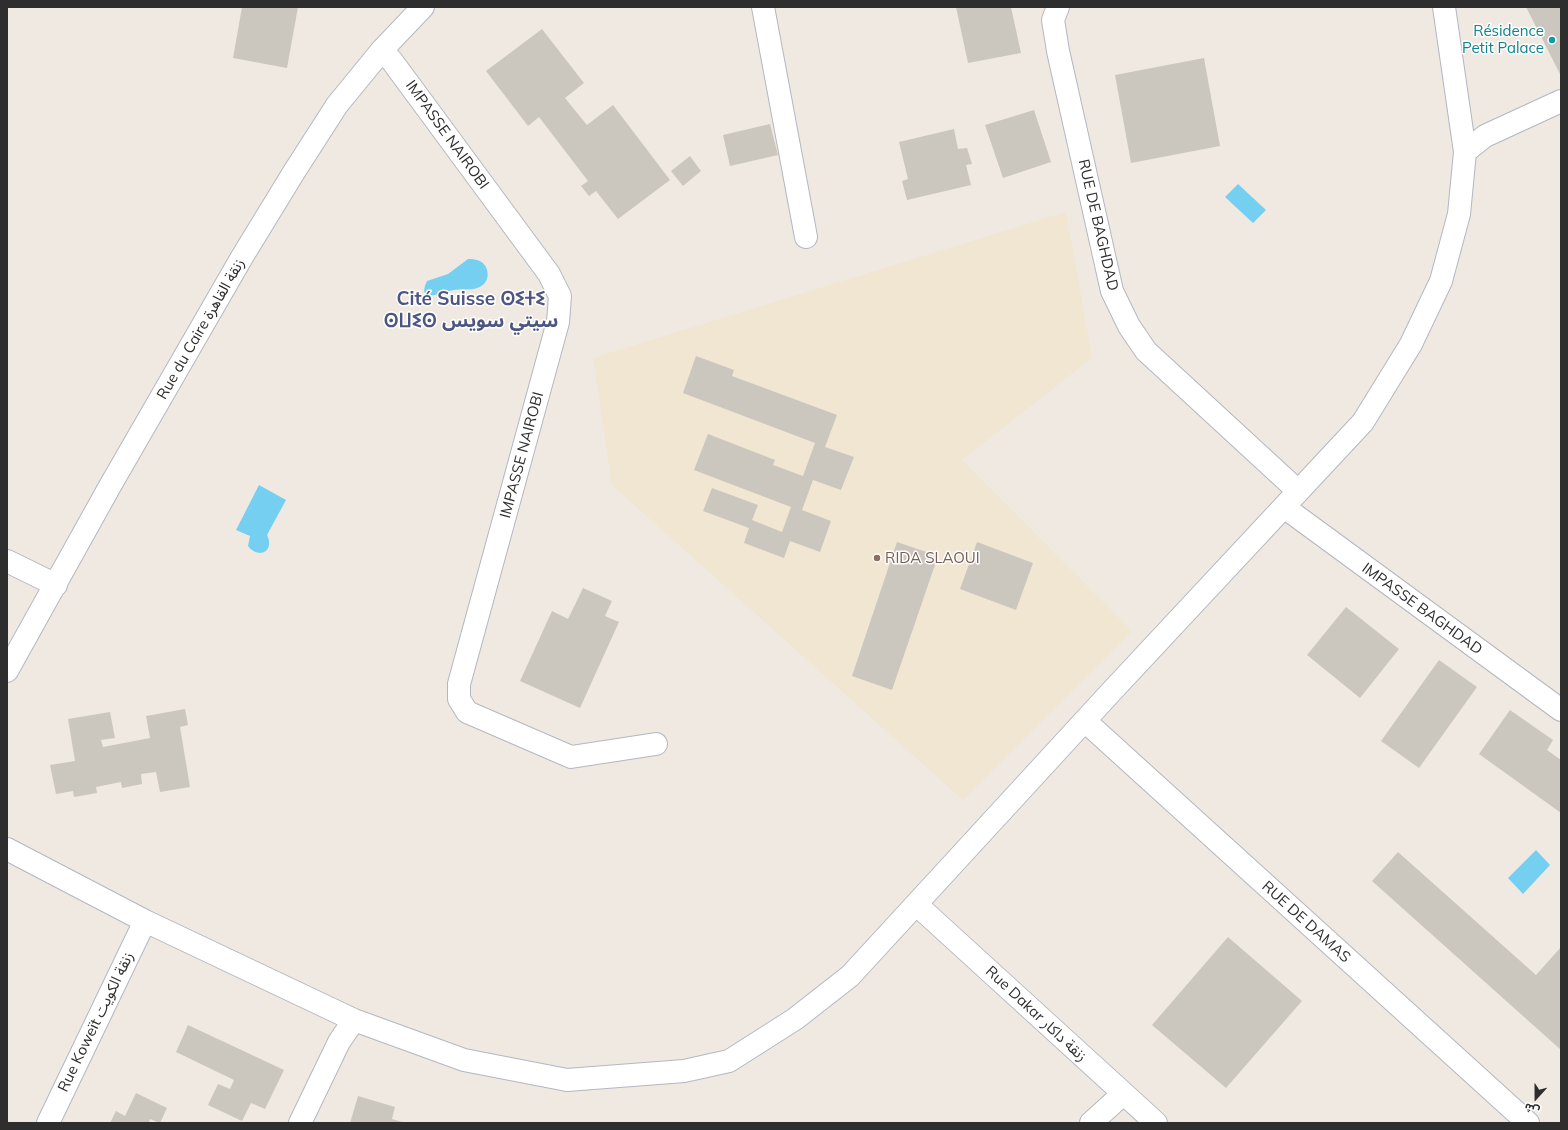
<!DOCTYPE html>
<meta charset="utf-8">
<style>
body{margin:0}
#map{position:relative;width:1568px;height:1130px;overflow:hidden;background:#efe9e1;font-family:Mulish,"Noto Sans Arabic",sans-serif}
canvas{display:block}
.frame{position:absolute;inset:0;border:8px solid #2e2e2e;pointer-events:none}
.north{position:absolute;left:1516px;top:1078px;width:40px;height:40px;-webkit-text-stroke:3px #fff;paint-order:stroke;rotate:201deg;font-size:11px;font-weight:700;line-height:16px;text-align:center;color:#2e2e2e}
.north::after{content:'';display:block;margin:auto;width:14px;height:18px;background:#2e2e2e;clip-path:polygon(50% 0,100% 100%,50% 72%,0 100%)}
</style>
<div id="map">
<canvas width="1568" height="1130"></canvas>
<div class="frame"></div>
<div class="north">ش</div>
</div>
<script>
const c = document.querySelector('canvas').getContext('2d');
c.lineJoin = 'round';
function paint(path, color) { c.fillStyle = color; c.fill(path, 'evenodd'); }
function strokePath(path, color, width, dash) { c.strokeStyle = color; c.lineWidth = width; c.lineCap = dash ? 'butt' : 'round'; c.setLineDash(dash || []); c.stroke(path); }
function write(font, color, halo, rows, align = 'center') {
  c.font = font + ' Mulish,"Noto Sans Arabic","Noto Sans Tifinagh",sans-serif'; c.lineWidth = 3; c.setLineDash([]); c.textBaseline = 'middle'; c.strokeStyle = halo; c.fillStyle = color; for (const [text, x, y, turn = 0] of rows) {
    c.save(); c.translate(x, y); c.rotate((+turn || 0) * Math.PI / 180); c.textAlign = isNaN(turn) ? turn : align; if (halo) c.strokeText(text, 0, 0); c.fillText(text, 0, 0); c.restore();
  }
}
paint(new Path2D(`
 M1066 212 1092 358 962 460 1132 631 963 800 612 485 593 358Z`), '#f0e6d1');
paint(new Path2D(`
 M1238 184 1266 210 1253 223 1225 197Z
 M468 259C476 259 482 260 486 267 488 271 488 276 487 279 481 293 466 288 454 290 445 291 415 306 427 281L448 274Z
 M259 485 286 500 267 535C275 551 259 560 248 546L250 536 236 530Z
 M1536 850 1550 865 1523 894 1508 878Z`), '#75cff0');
paint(new Path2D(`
 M242 7H298L287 68 233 58Z
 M956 7H1011L1021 53 968 63Z
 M1526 7H1561V76Z
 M542 29 584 83 565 98 587 125 613 105 670 180 618 219 596 191 589 196 581 186 588 181 539 117 528 126 486 71Z
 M1204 58 1220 146 1131 163 1115 75Z
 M1034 110 1051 162 1003 178 985 125Z
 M770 124 778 155 730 166 723 135Z
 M954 129 958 149 967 148 972 164 966 165 971 185 907 200 902 181 908 179 899 142Z
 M690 156 701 171 683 186 671 171Z
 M696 356 734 370 732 376 837 415 825 447 854 457 841 490 813 480 802 510 831 521 820 552 790 541 784 558 744 543 749 528 703 511 712 488 758 505 752 520 782 532 791 507 694 470 708 434 775 460 773 465 803 476 815 443 683 393Z
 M897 542 938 556 892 690 852 676Z
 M977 542 1033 563 1016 610 960 589Z
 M583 588 612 601 605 616 619 622 580 708 520 681 552 611 568 619Z
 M1346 607 1399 649 1360 698 1307 655Z
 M1439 660 1477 687 1419 768 1381 741Z
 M185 709 188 725 180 727 190 787 160 792 156 772 141 774 142 784 122 788 121 782 96 787 97 793 74 797 73 791 56 794 50 765 75 761 68 719 110 712 115 738 101 740 103 747 150 738 146 716Z
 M1510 710 1553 740 1547 750 1561 760V813L1479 754Z
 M1398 852 1536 975 1561 947V1050L1372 881Z
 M1228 937 1302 1001 1226 1088 1152 1025Z
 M188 1025 284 1070 265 1109 251 1103 242 1121 208 1105 218 1084 230 1089 234 1080 176 1052Z
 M136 1093 167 1108 160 1123 150 1119 149 1123H110L116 1111 125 1116Z
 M358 1096 395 1107 392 1119 406 1123H350Z`), '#cbc7bf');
const minor = new Path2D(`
 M763 7 806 237
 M1058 7 1053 20 1058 51 1112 291 1129 326 1146 351 1298 491
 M382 50 392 61 549 274 560 296 558 322 459 684V699L467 712 571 757 656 744
 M1465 152 1485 136 1561 101
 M1284 507 1561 710
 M7 561 56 585
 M7 671 110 486 242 257 294 172 337 105 382 50 423 7
 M1085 721 1528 1123
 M7 849 145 921 354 1020 464 1060 567 1080 684 1071 729 1061 795 1019 850 976 1111 692 1363 422 1411 344 1441 281 1459 214 1465 152 1444 7
 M917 905 1156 1123
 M48 1123 145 921
 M300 1123 339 1042 354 1020
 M1091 1123 1123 1094`);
strokePath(minor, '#b4b7c1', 24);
strokePath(minor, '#fff', 22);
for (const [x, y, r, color] of [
 [1552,40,4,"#0f9aa8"],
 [877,558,4,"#8d6e63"]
]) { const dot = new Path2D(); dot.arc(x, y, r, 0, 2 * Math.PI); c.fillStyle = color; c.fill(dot); strokePath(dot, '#fff', 1.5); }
write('15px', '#0d838f', '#fff', [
 ["Résidence",1544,31],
 ["Petit Palace",1544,48]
], 'right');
write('15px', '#2e2e2e', '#fff', [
 ["IMPASSE NAIROBI",447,135,54],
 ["RUE DE BAGHDAD",1098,225,77],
 ["Rue du Caire زنقة القاهرة",201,329,-60],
 ["IMPASSE NAIROBI",522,455,-75],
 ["IMPASSE BAGHDAD",1422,609,36],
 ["RUE DE DAMAS",1306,922,42],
 ["Rue Dakar زنقة داكار",1036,1014,43],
 ["Rue Koweït زنقة الكويت",96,1022,-64]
]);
write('15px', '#785e54', '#fff', [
 ["RIDA SLAOUI",885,558]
], 'left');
write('bold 19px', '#4d5680', '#fff', [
 ["Cité Suisse ⵙⵉⵜⵉ",471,299],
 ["ⵙⵡⵉⵙ سيتي سويس",471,321]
]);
</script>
